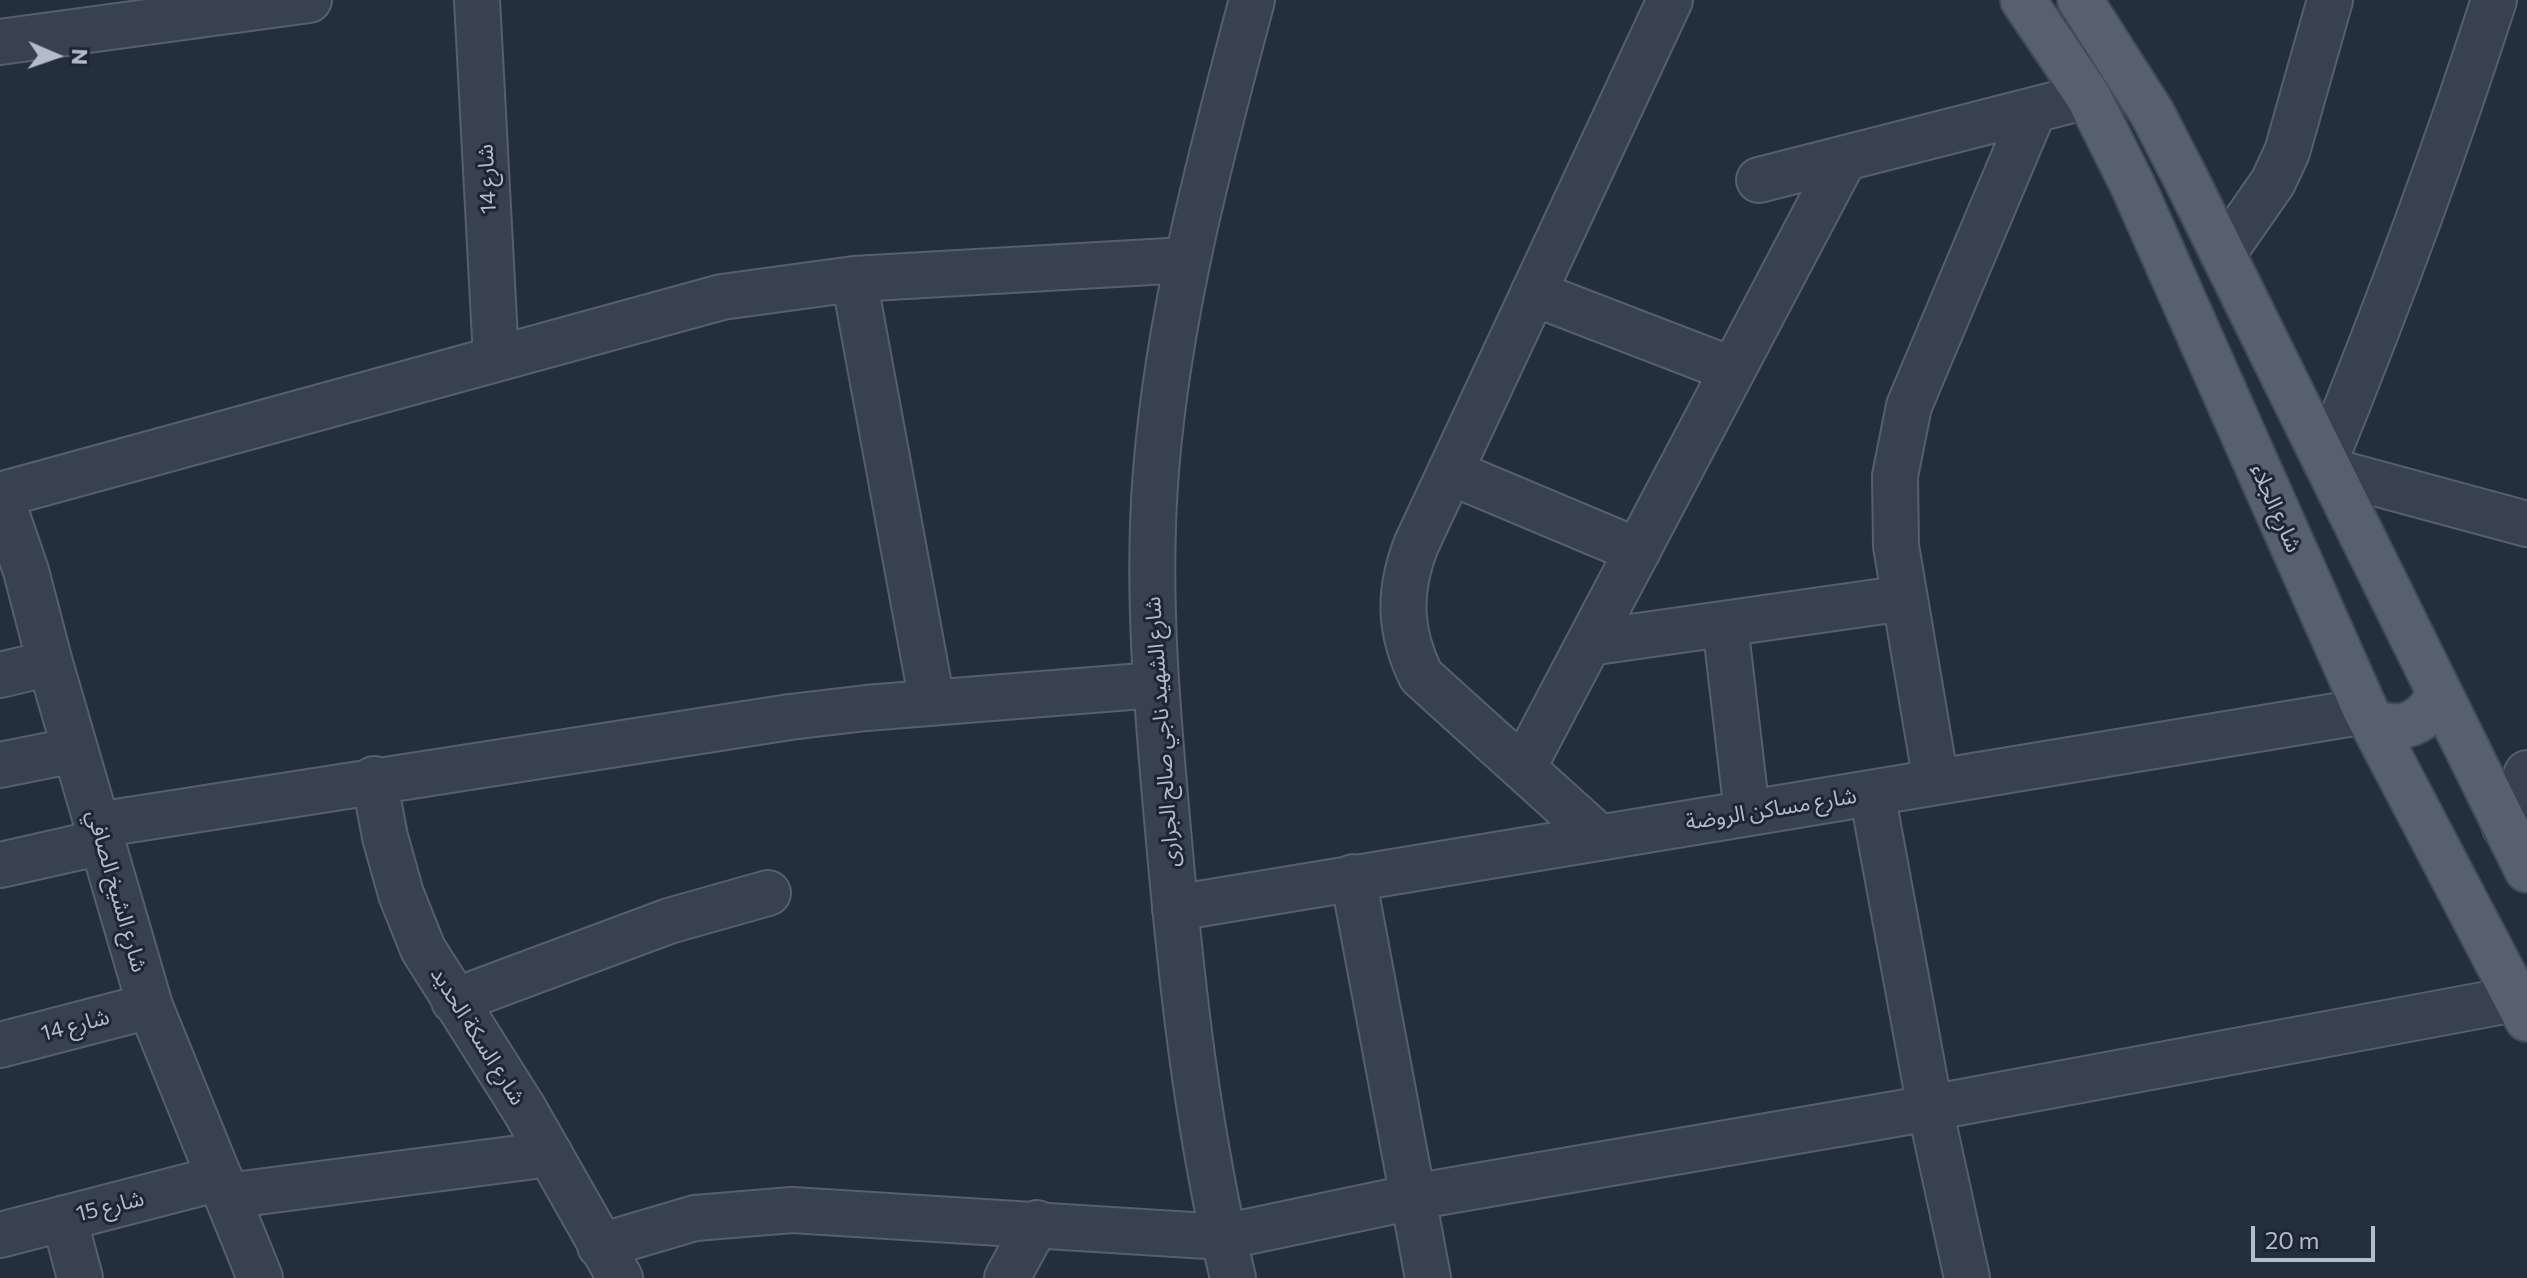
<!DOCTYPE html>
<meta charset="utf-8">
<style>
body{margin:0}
#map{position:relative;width:2527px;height:1278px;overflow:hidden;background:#242f3e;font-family:Commissioner,sans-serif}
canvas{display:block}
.north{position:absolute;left:16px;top:16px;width:80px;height:80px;-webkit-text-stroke:6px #1d2633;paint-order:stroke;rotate:92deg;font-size:22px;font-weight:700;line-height:32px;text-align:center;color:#b4bcc9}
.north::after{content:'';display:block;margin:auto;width:28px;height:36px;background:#b4bcc9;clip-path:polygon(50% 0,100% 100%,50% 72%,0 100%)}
.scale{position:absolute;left:2251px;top:1226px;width:124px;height:36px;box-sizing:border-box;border:4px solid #b4bcc9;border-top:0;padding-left:10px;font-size:24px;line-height:28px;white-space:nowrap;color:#b4bcc9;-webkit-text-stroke:6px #1d2633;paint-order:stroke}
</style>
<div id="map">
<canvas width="2527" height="1278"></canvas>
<div class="north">N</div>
<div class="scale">20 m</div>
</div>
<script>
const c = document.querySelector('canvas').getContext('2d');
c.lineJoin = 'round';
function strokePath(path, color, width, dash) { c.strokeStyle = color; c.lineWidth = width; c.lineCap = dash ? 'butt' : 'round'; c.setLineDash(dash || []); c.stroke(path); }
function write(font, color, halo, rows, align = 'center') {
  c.font = font + ' Commissioner,"Noto Sans Arabic",sans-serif'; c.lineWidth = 6; c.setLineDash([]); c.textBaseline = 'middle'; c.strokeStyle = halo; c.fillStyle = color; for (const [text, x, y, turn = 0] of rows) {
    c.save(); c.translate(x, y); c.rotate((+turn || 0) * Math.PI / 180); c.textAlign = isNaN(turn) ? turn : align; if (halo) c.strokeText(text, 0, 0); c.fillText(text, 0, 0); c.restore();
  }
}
const minor = new Path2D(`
 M477 0 496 358
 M0 42 309 0
 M1759 180 2088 96
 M2223 254 2273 182 2287 152 2330 0
 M854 279 932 702
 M1533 293 1733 370
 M2325 461C2387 308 2444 156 2494 0
 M2331 471 2527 524
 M1450 472 1638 551
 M0 495 722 297 854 279 1186 260
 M0 495 26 571 50 663 150 1006 260 1278
 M1725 624 1747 813
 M1589 643 1905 598
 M0 675 50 663
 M0 765 75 750
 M1523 768 1844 159
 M374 779 385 837 401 894 423 949 524 1109 620 1278
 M1936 782 1896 546 1895 476 1909 406 2033 112
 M1872 793 1930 1108 1967 1278
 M97 825 790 717 866 708 1155 685
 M2505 827 2527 773
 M1599 837 1421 676C1399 631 1398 592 1416 545L1670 0
 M0 865 102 842
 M1353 877 1428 1278
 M1175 908 2366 711
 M454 1001 669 921 768 893
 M0 1045 150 1006
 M227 1196 550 1154
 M64 1218 80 1278
 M0 1235 220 1178
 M600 1246 695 1218 792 1210 1223 1237 1413 1197 1930 1108 2515 999
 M1007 1278 1037 1223`);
const tertiary = new Path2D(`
 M1233 1278C1198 1134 1182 988 1169 841 1158 718 1146 595 1156 471 1169 310 1211 155 1252 0`);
const primary = new Path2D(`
 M2023 0 2088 96 2133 186 2366 711 2527 1019
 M2080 0 2152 113 2186 179 2527 870
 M2371 721C2402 734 2427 723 2439 692`);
strokePath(minor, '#565f6c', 48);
strokePath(tertiary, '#565f6c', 48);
strokePath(primary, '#414a57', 48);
strokePath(minor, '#38414e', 44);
strokePath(tertiary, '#38414e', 44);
strokePath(primary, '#56606e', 44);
write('22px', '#b4bcc9', '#1d2633', [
 ["شارع 14",487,179,-93],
 ["شارع الجلاء",2276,508,66],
 ["شارع الشهيد ناجي صالح الجرارى",1162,732,-94],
 ["شارع مساكن الروضة",1771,809,-9],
 ["شارع الشيخ الصافي",117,891,74],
 ["شارع 14",75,1025,-15],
 ["شارع السكة الحديد",478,1036,58],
 ["شارع 15",110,1206,-14]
]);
</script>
